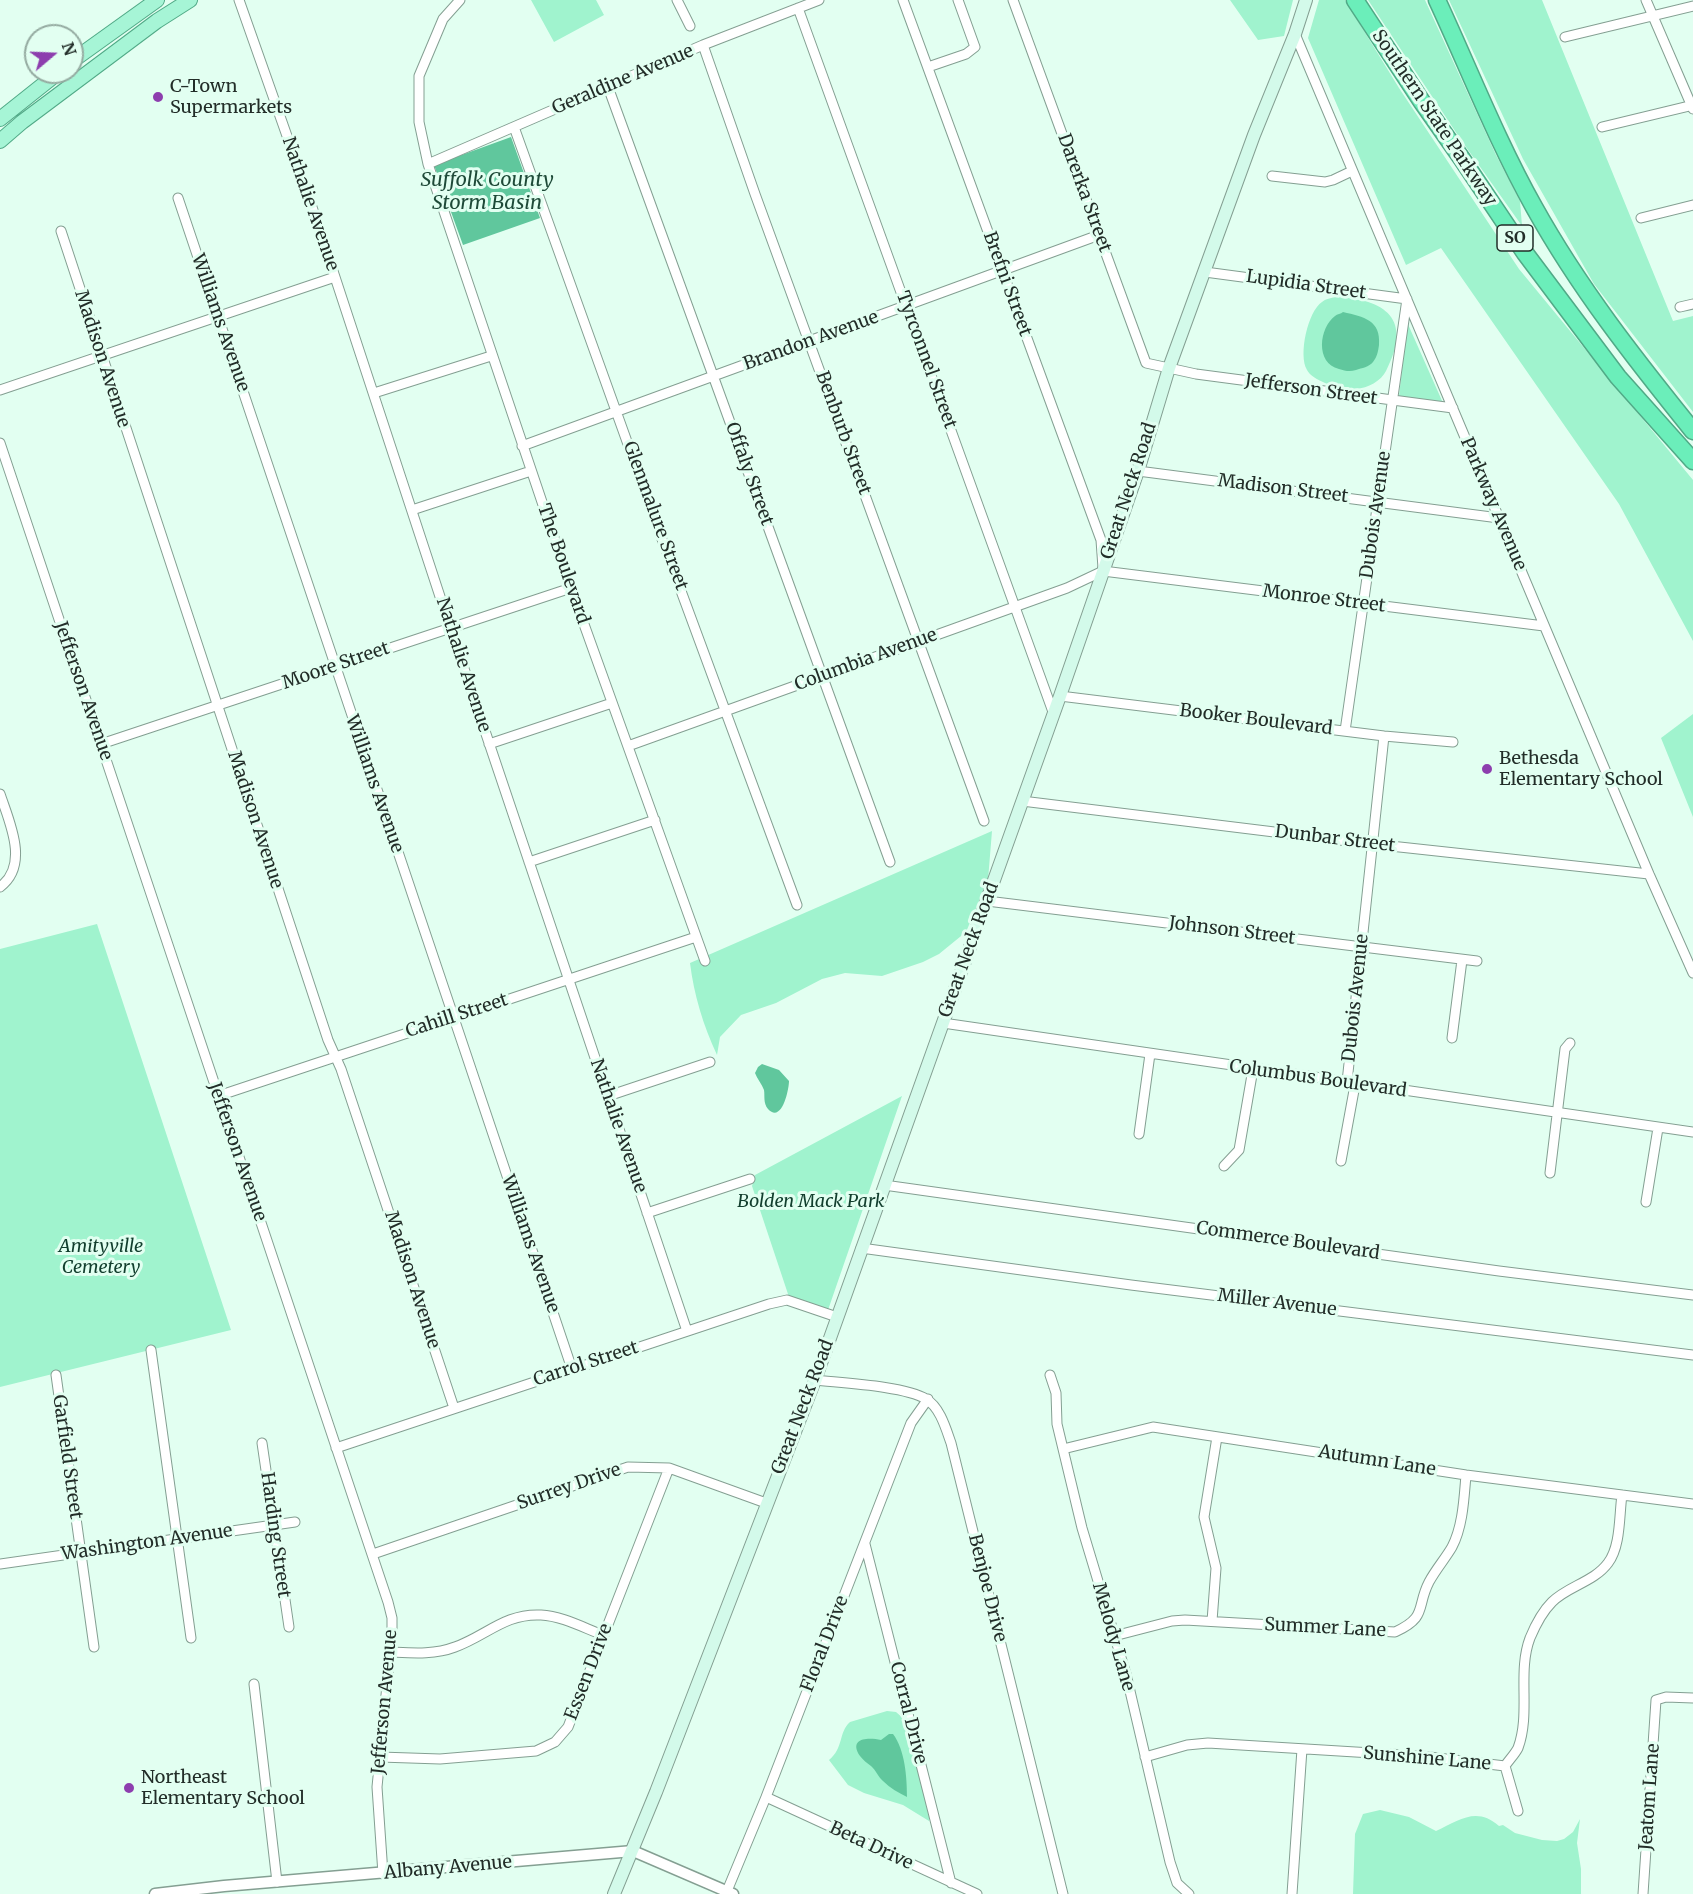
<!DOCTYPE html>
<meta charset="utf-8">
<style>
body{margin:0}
#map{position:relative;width:1693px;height:1894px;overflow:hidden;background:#e2fff1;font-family:Merriweather,serif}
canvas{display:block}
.north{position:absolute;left:24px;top:24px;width:60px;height:60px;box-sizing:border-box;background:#e2fff1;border:2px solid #95aba1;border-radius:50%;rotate:71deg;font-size:16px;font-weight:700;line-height:24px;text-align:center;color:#222d28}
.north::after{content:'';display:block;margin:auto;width:21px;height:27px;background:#8d3eae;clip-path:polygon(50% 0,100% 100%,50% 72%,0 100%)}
</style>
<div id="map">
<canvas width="1693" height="1894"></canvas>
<div class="north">N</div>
</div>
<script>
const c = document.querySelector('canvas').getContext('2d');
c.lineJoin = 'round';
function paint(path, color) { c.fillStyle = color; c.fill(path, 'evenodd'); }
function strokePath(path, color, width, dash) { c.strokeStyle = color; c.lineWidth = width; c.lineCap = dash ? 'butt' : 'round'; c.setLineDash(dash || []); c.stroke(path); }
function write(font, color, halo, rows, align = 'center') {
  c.font = font + ' Merriweather,serif'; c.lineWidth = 6; c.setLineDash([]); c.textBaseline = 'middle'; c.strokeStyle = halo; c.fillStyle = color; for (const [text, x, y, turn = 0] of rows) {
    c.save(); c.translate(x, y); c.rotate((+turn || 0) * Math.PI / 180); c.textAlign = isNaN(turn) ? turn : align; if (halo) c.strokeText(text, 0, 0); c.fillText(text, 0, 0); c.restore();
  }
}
paint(new Path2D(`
 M531 0H596L604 15 554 42Z
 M1230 0H1293L1284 36 1258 40Z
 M1319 0H1345L1399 88 1519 269 1693 480V641L1619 504 1441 248 1406 265 1308 38Z
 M1368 0H1425L1496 155 1520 201 1522 226 1461 140Z
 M1449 0H1542L1673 321 1693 316V412L1594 284 1523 159Z
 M1335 297C1386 299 1413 319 1386 371 1381 381 1368 388 1356 389 1344 391 1312 381 1307 370 1298 355 1308 311 1322 302 1325 299 1332 298 1335 297Z
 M1407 322 1443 403 1399 396Z
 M1693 714V817L1661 738Z
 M992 831 988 880 966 932 939 954 923 962 882 976 845 973 822 979 776 1003 741 1015 720 1037 717 1055C703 1025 694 995 690 963Z
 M97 924 231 1330 0 1387V949Z
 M902 1096 828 1310 789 1297 752 1186 755 1175Z
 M887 1711 896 1712 904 1719 929 1809V1821L903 1805 864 1793 848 1785 829 1760C844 1748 838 1733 850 1722Z
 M1380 1810 1409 1817 1436 1831C1459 1820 1477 1806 1499 1826L1503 1825 1515 1833 1542 1840 1557 1841 1564 1839 1573 1832 1580 1819 1577 1843 1581 1869V1894H1353L1355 1834 1363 1814Z`), '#a0f3ce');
paint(new Path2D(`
 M511 137 540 218 463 245 434 165Z
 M1343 312C1364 317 1381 320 1379 345 1378 352 1377 357 1373 362 1369 367 1362 368 1356 370 1350 372 1345 371 1339 369 1315 363 1319 328 1335 316 1337 314 1341 314 1343 312Z
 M762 1064 779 1070 789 1081C789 1089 782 1124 768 1109 763 1103 765 1096 764 1090 762 1084 757 1079 755 1073L758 1067Z
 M889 1734H893C905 1750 907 1777 907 1797 899 1793 890 1788 883 1781 878 1777 876 1770 871 1766 867 1763 863 1760 860 1756 848 1738 868 1737 881 1740Z`), '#60c79d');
const minor = new Path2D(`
 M239 0 311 204 450 627 687 1331
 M460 0 443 19 419 76V122L428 164 571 588 705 961
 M677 0 690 26
 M903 0 1101 540 1103 568
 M1013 0 1146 363 1196 374 1453 408
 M1646 0 1693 109
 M798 8 1053 712
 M1295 34 1649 874 1693 973
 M1565 37 1693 6
 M703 45 755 194 984 821
 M928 67 966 54 975 47 958 0
 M608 87 890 862
 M514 127 667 553 797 905
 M1602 127 1693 105
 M428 164 703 45 819 0
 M1272 176 1325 182 1333 180 1352 171
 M178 198 572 1369
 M1641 218 1693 205
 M61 231 328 1040 341 1069 454 1408
 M1205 272 1407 299 1345 731
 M1680 307 1693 304
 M0 390 335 277
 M374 393 491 356
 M0 443 388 1602 392 1618V1634L377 1787 383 1874
 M522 446 1099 235
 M1138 471 1499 518
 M412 510 531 471
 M1103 571 1544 626
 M1060 696 1384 736 1453 742
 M101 744 571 588
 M489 744 612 703
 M628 746 1067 588 1103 571
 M0 794C9 821 30 865 0 887
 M1022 801 1372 844 1649 874
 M529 862 655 820
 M987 901 1477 961
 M943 1023 1693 1132
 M1452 1038 1462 960
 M1347 1082 1384 736
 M218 1096 696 937
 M608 1096 710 1062
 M1139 1134 1150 1054
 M1341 1161 1355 1085
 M1224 1166 1239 1150 1253 1069
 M1550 1173 1565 1049 1570 1043
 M884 1185 1499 1271 1693 1295
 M1646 1202 1658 1128
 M647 1213 750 1179
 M861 1248 1131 1285 1693 1355
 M151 1350 191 1638
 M56 1375 94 1647
 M1050 1375 1056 1393 1057 1424 1082 1528 1126 1674 1170 1862 1177 1883 1189 1894
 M815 1380C842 1383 905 1386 926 1399 940 1407 946 1429 951 1443L1063 1894
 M262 1443 289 1627
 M336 1448 769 1304 787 1300 837 1317
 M1063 1449 1153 1427 1466 1475 1693 1504
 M865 1544 951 1883
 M373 1554 628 1467 669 1468 766 1503
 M0 1564 295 1522
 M1212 1621 1216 1568 1204 1517 1217 1437
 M1114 1636 1172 1621 1185 1620 1395 1632C1428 1617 1416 1607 1429 1582 1436 1569 1445 1559 1452 1547 1463 1526 1464 1498 1466 1475
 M391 1652C412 1653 434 1655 455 1647 486 1636 505 1613 541 1615 562 1616 584 1628 603 1635
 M254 1684 277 1882
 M380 1757 440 1759 536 1751 555 1742 568 1727 669 1468
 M1145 1757 1187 1745 1208 1743 1421 1756 1505 1766
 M1505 1766C1509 1760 1515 1754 1518 1748 1531 1713 1517 1672 1530 1638 1535 1626 1543 1611 1552 1602 1568 1586 1594 1582 1608 1563 1621 1546 1619 1515 1622 1495
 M1505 1766 1518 1811
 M766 1797 977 1894
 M727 1891 766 1797 911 1423 928 1399
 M1292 1894 1302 1749
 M1643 1894 1656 1700 1666 1697 1693 1698`);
const tertiary = new Path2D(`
 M155 1894 224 1886 633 1851 733 1894`);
const secondary = new Path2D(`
 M614 1894 656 1792 815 1380 1060 696 1138 471 1169 368 1254 135 1295 34 1306 0`);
const primary = new Path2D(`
 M72 61 157 0
 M0 119 59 72
 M0 141 22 122 157 21 190 0`);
const motorway = new Path2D(`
 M1355 0 1422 102 1462 159 1525 253 1618 377 1693 461
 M1437 0C1469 69 1497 141 1534 207 1579 288 1635 359 1693 431`);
strokePath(minor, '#849f92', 11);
strokePath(tertiary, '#849f92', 13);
strokePath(secondary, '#849f92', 14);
strokePath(primary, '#51aa87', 16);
strokePath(motorway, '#51aa87', 19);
strokePath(minor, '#fff', 9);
strokePath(tertiary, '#fff', 10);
strokePath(secondary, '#d3faea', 12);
strokePath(primary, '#a6f5d6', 14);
strokePath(motorway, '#6beeba', 16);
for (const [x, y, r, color] of [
 [158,97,6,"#8d3eae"],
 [1487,769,6,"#8d3eae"],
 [129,1788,6,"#8d3eae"]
]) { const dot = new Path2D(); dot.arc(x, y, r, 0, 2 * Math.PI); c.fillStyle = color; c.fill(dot); strokePath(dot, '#e2fff1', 2); }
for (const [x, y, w] of [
 [1515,238,36]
]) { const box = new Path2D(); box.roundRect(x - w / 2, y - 13, w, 26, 4.5); c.fillStyle = '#e2fff1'; c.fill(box); strokePath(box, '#222d28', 1.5); }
write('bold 16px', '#222d28', null, [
 ["SO",1515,238]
]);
write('18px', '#222d28', '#e2fff1', [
 ["Geraldine Avenue",623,80,-23],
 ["Southern State Parkway",1434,118,56],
 ["Darerka Street",1084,193,70],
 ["Nathalie Avenue",310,204,71],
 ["Brefni Street",1007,284,70],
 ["Lupidia Street",1306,285,8],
 ["Williams Avenue",220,323,71],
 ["Brandon Avenue",811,341,-20],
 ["Madison Avenue",102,359,72],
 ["Tyrconnel Street",926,360,70],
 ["Jefferson Street",1311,390,8],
 ["Benburb Street",843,433,70],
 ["Offaly Street",749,474,70],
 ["Madison Street",1283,489,7],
 ["Great Neck Road",1129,491,-72],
 ["Parkway Avenue",1493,504,67],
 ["Dubois Avenue",1376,515,-82],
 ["Glenmalure Street",655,516,70],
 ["The Boulevard",563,564,71],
 ["Monroe Street",1324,599,7],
 ["Columbia Avenue",866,660,-20],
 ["Nathalie Avenue",463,665,72],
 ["Moore Street",336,666,-19],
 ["Jefferson Avenue",83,691,71],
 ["Booker Boulevard",1256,720,7],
 ["Williams Avenue",374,784,71],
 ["Madison Avenue",255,820,72],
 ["Dunbar Street",1335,839,7],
 ["Johnson Street",1232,931,7],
 ["Great Neck Road",969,950,-70],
 ["Dubois Avenue",1356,998,-84],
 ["Cahill Street",457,1016,-18],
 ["Columbus Boulevard",1318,1079,8],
 ["Nathalie Avenue",618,1126,71],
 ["Jefferson Avenue",237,1152,71],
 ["Commerce Boulevard",1288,1241,8],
 ["Williams Avenue",530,1244,71],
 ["Madison Avenue",412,1280,72],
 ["Miller Avenue",1277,1303,7],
 ["Carrol Street",586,1364,-18],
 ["Great Neck Road",803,1407,-69],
 ["Garfield Street",67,1457,82],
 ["Autumn Lane",1377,1461,9],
 ["Surrey Drive",569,1487,-19],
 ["Harding Street",275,1535,82],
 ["Washington Avenue",147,1543,-8],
 ["Benjoe Drive",987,1588,76],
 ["Summer Lane",1325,1628,3],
 ["Melody Lane",1113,1637,74],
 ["Floral Drive",825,1644,-69],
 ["Essen Drive",589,1672,-69],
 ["Jefferson Avenue",385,1702,-85],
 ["Corral Drive",908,1713,76],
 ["Sunshine Lane",1427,1759,5],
 ["Jeatom Lane",1650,1797,-86],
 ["Beta Drive",871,1846,25],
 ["Albany Avenue",448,1868,-5]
]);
write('18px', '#222d28', '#e2fff1', [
 ["C‑Town",170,87],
 ["Supermarkets",170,108],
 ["Bethesda",1499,759],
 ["Elementary School",1499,780],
 ["Northeast",141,1778],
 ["Elementary School",141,1799]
], 'left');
write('italic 18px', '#113e2d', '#e2fff1', [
 ["Bolden Mack Park",811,1202],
 ["Amityville",101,1247],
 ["Cemetery",101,1268]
]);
write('italic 20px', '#1e4a38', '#e2fff1', [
 ["Suffolk County",487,180],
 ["Storm Basin",487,203]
]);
</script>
